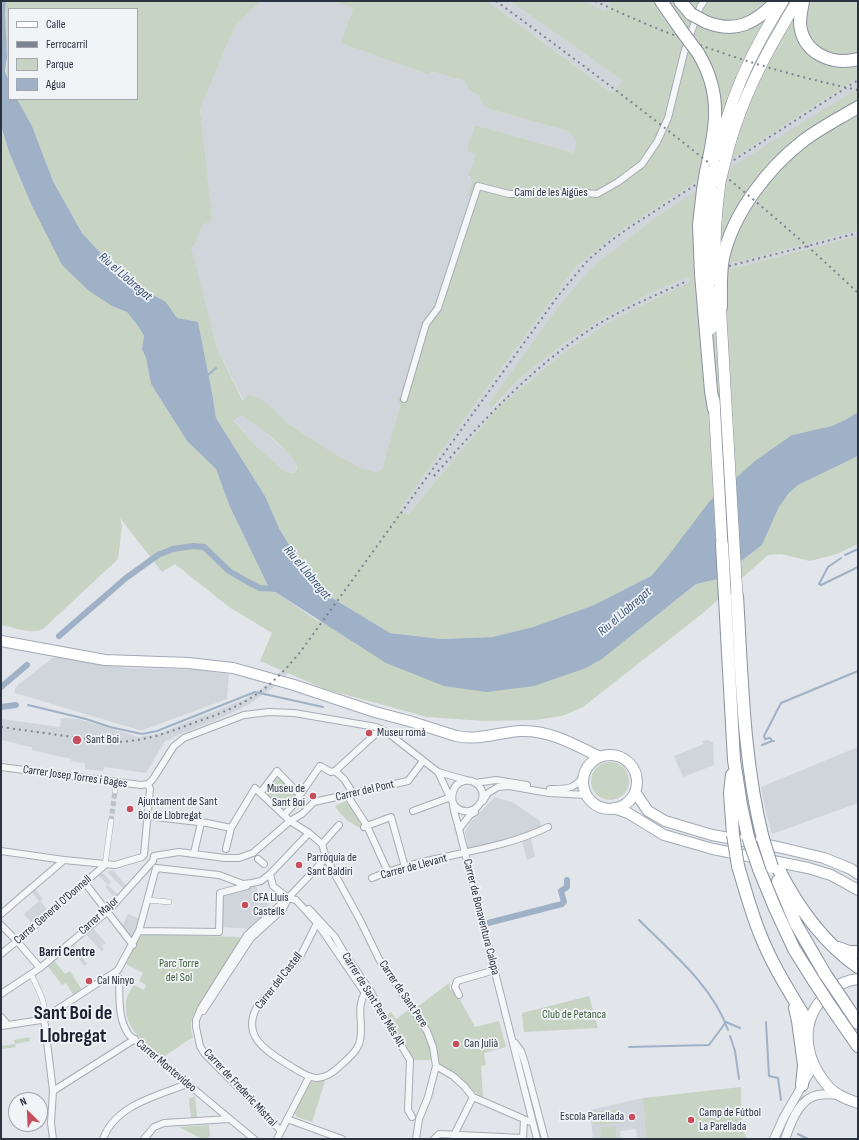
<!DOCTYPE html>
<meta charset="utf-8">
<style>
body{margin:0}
#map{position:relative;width:859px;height:1140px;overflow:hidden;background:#e2e5ea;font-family:"Sofia Sans Condensed",sans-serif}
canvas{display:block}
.frame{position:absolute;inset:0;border:2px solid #2b3241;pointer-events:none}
.legend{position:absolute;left:8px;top:8px;width:130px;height:92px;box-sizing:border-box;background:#f1f4f7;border:1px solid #a2a6ae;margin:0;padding:5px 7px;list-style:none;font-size:12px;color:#2b3241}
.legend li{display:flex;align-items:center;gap:8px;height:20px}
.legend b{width:20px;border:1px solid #a2a6ae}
.north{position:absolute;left:8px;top:1092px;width:40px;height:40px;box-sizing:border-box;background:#f1f4f7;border:1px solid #a2a6ae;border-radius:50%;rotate:336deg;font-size:11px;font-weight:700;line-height:16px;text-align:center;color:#2b3241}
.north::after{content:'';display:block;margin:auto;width:14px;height:18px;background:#c74e5c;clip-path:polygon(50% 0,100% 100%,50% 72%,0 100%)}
</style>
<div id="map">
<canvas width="859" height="1140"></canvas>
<div class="frame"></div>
<ul class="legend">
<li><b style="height:5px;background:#fff"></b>Calle</li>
<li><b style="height:5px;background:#7c8492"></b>Ferrocarril</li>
<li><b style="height:11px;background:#c7d3c3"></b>Parque</li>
<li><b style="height:11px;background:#9fb1c7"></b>Agua</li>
</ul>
<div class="north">N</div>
</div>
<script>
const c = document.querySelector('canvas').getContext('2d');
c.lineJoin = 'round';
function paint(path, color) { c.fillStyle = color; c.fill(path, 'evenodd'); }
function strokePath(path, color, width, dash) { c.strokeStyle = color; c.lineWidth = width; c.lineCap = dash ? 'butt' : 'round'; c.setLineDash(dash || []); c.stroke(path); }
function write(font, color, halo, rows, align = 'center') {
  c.font = font + ' "Sofia Sans Condensed",sans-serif'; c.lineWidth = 3.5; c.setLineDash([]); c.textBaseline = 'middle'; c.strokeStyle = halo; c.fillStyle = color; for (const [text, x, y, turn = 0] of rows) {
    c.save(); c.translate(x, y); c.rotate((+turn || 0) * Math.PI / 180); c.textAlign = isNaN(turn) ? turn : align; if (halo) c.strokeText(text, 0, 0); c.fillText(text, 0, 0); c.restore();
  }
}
paint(new Path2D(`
 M261 1H333L353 8 341 43 429 75 431 71 465 81 469 91 478 94 481 102 486 108 567 131 578 141 574 153 475 125 466 151 476 154 468 176 474 180V197L441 291 432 307 403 393 402 396 397 398 400 406 382 469 377 472 362 469 329 450 290 425 270 406 244 401 217 349 196 269 191 247 195 245 203 224 212 216 200 109 235 26Z
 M487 1H510L623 81 612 93Z
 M584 1H611L606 12Z
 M858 78V88L656 217 597 263 488 405 493 408 520 378 566 342 605 317 657 290 688 277 690 282 654 299 609 322 563 353 499 407 458 454 408 515 399 510 489 385 575 268 617 233Z
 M858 231V236L730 269 729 264Z
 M242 416 254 422 290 455 296 463V471L294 473 284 471 253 443 234 420 235 418Z
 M304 655 278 684 248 705 214 721 173 737 171 739 165 741 146 773 105 767 103 771 85 769V763L71 761V759L32 750V747L19 745V744L1 740V719L60 727 61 718 78 719 139 737 157 734 245 699 267 685 283 669Z
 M55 656 110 666 129 668 200 670 229 674 227 699 143 730H139L15 693V689L18 685Z
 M709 740 713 743 714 765 683 777 674 756 704 744 702 741Z
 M858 747V803L772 834 765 808 761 787Z
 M495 797 514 803 540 821 541 825 539 828 531 832 469 851 465 832 470 823Z
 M531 839 535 857 527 860 522 842Z
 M113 870 127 887 124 889 107 872Z
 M103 873 111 882 108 885 119 896 116 899 105 887 108 885 98 875Z
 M256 885 259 896 265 894 271 911 251 929 222 927V893Z
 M34 888 43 899 40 901 49 911 33 925 24 914 39 901 31 891Z
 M128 914 140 919 132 941 122 926Z
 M92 927 106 943 101 946 104 949 102 952 85 933Z
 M73 943 82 954 81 955 87 964 84 966 69 946Z
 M643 1098 646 1139H637L636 1129 620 1131 621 1139H617L616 1126 600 1127 601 1139H593L590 1110Z`), '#d0d4db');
paint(new Path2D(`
 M6 1H261L235 26 200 109 212 216 210 222 203 224 195 245 191 247 217 349 243 401 249 395 257 397 270 406 290 425 329 450 362 469 377 472 382 469 400 406 397 398 401 396 403 393 424 323 441 291 474 197 468 195 473 180 471 179V177L468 176 476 154 466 151 475 125 574 153 577 141 567 131 486 108 481 102 478 94 469 91 465 81 431 71 429 75 341 43 353 8 333 1H487L612 93 623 81 510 1H584L606 12 611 1H858V78L617 233 575 268 489 385 399 510 408 515 458 454 499 407 563 353 609 322 654 299 690 282 688 277 657 290 605 317 566 342 520 378 492 408 488 405 561 303 597 263 656 217 776 139 858 88V231L729 264 730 269 858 236V412L847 419 832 426 792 435 668 556 651 576 594 605 533 627 492 637 441 639 390 633 324 593 301 564 280 530 265 496 216 418 213 398 198 323 177 318 166 302 135 285 119 273 82 233 53 181 32 126 17 99H137V9H9V81C4 68 8 67 7 54 6 36 4 19 6 1ZM242 416C253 420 289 451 295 462 297 465 297 468 296 471L294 473 284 471 253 443 234 421 235 418Z
 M1 126 9 152 31 204 112 306 127 312 138 326 144 336 142 349 146 358 151 384 187 441 216 469 230 507 269 588 318 621 586 668 602 659 696 584 718 579 762 545 779 507 789 493 798 485 858 456V544L837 554 810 561 781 554 768 555 703 613 583 707 562 716 535 720 484 721 427 717 325 689 260 661 272 633 229 607 175 564 162 572 120 518 122 526 118 559 43 629C31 635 13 627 1 625Z
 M591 781a19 19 0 1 1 38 0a19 19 0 1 1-38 0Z
 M278 774 298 796 285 812 264 792Z
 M348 800 352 809 363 824 362 829C350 823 342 817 335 806Z
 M140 934 239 937 241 942 194 1015C190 1022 190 1030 193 1037L162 1058C145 1044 123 1027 126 1002 126 996 131 990 134 985L144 990 146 985 139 981 143 973 126 964Z
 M53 959 65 974 70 971 82 990 74 996 66 983 62 985 47 965Z
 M449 983 450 990H454L455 991 475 1027 499 1021 506 1047 484 1053 486 1065 481 1066 483 1099 453 1073 439 1065 432 1033 416 1008Z
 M589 996 598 1028 524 1032 522 1013Z
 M410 1009 428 1039 432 1060H412L385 1016 391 1012 396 1019Z
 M29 1037 30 1041 15 1044 16 1047 1 1049V1046L15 1044 14 1040Z
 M311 1081H325L312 1122 297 1117 294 1112 309 1082Z
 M741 1087C742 1104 739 1124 747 1139H646L643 1098Z
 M195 1096 197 1117H191L189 1099Z
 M618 1109 619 1123 594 1125 593 1112Z
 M209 1125 210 1136 207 1139H202L179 1127Z
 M616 1126 617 1139H601L600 1127Z`), '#c7d3c3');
paint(new Path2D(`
 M1 1H6L5 14 7 57 5 71 9 81V99H17L32 126 53 181 82 233 119 273 135 285 166 302 177 318 198 322 213 398 216 418 265 496 280 530 301 564 324 593 390 633 441 639 492 637 533 627 594 605 651 576 668 556 709 502 755 461 792 435 832 426 847 419 858 412V456L798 485 789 493 779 507 762 545 718 579 696 584 602 659 586 668 534 686 486 692 444 686 386 663 269 588 230 507 216 469 187 441 151 384 146 358 142 349 144 336 138 326 127 312 112 306 88 290 62 265 31 204 9 152 1 126Z`), '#9fb1c7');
strokePath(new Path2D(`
 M208 375 216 368
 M845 555 858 549
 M841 558 828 567 819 584 821 585 858 567
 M28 705 86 719 110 727 142 734 157 731 255 692 323 707
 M774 741H772L770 738 765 739 764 736 781 703 858 671
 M762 745 772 741
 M639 920C671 952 713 986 728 1030
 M766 1022 769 1076 778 1078 781 1100
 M730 1036 735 1051 739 1079
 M629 1047 709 1045 726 1022 740 1028
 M798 1134 808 1139`), '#9fb1c7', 2);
strokePath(new Path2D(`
 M59 636 126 578 158 555 173 549 193 546 204 547 229 571 248 582 260 588 277 589
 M1 687 27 665
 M1 707 16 705
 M488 923 562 904 564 902 561 891 567 887V880`), '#9fb1c7', 6);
strokePath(new Path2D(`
 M111 821 115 791`), '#bdc1c8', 5, [5, 2.5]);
const pedestrian = new Path2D(`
 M115 791V789
 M105 865 111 821
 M148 900 169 902
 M31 974C37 987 47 1003 44 1018`);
const minor = new Path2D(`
 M404 399 426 324 438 308 478 186 509 194H541L575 192 597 194 618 182 642 164 657 142 668 118 684 53 700 7 704 1
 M1 767 141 785 148 784 153 779 174 746 184 738 244 715 269 712 294 713 376 727 388 733 438 772 466 780
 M335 771 344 779 353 793
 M438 772C442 779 451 802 456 807 471 821 492 798 478 785 474 781 469 780 464 781 443 786 456 816 459 829L537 1139
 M475 783 496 780 527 785
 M550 789C567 789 573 790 584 776
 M261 792 277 771 300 795
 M347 795 367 826 388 872
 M483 801 488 793 498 787 509 786 549 793 587 795
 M413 811 451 797
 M284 815 293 805 320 766 331 772 335 771 381 729
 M147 816 207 823 231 828
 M364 827 391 817 405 867
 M459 829 470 815 475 812
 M322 844 339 825
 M226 849 231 828 255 788 290 821 309 833 322 844 326 858 360 920 379 959 427 1031 433 1047 436 1066 428 1097 419 1119 416 1139
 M1 851 64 860 115 865 142 857 144 855 150 789 148 784
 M194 853 201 823
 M258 859 264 864
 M156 868 219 875 243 884 252 883 261 881 270 874 309 833
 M270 874 273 886 288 898 296 900 317 923 365 993C355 1008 365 1028 359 1044 356 1052 347 1060 341 1065 335 1071 326 1078 317 1078 308 1078 299 1071 292 1067 270 1053 240 1038 257 1007L301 955 317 923
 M372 878C428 854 493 854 548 827
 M85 883 133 945
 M309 909 335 937 345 954 371 992 381 1012 410 1060 408 1110 412 1117
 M1 914 64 860
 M1 925 17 941 40 968
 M139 931 219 932 220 893 247 886
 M1 954 17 941 105 865
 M114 974 119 978C120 997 117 1018 129 1035L254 1139
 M1 994 40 968 108 911 153 861 154 856 179 852 225 858H239L253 853 290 821 302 814 314 802 408 781 423 761
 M459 995 455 987 457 981 495 970
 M203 1011 251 938 283 909 287 901
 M1 1017 8 1025
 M44 1018 53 1091 51 1123 53 1139
 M1 1026 41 1020 118 970 139 931 156 868
 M515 1043 521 1051 525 1063 545 1139
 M436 1066 453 1076 464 1086 473 1097 533 1123
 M53 1091 135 1039
 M287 1119 342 1139
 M281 1131 204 1053 200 1046 196 1027V1020L201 1008 247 935 288 898 326 858
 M453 1137 473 1097
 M103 1139C115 1105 157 1096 187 1084
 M144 1139 154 1127 164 1123 229 1119
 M277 1139 309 1077
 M434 1139 439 1134 523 1138 524 1120`);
const tertiary = new Path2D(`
 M774 1139 784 1117 814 1065
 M785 1139C791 1123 799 1098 818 1095 825 1094 831 1094 838 1095`);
const primary = new Path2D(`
 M1 641 105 660 188 663 233 668 294 685 375 712 409 721 456 736C478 741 499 732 521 731 550 730 575 745 600 757
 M583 782a27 27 0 1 1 54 0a27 27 0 1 1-54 0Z
 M635 792 648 811 665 821 712 835 778 847 824 858 851 869 858 874
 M614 808 628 813 664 835 713 849 808 868 831 875 858 890
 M858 979C846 980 837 985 828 993 799 1019 803 1056 827 1085 835 1095 847 1099 858 1103`);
const trunk = new Path2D(`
 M725 162C736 115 757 69 782 27 787 18 792 9 798 1
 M715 165C728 101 749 56 783 1
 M711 187 707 228 711 329
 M717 279C713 246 716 214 720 182
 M720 300 737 596
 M714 400 722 545`);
const motorway = new Path2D(`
 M661 1 681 30
 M680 1 691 14
 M803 1C802 8 800 15 800 23 802 53 832 66 858 59
 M706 22C736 34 755 23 777 1
 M698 53C723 94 716 128 706 172
 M703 190 699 225 701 274 711 391 714 409
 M721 307C721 291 720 273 723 258 733 213 768 168 803 141 820 128 840 118 858 107
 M722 545 734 760 741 805 748 837
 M737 596C742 677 743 760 763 839
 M732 775 730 793 733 835
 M738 866C745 889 751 912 760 934 772 965 791 994 808 1023
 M778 868C797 906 824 943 858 967
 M759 869 775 908 794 949 814 981
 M778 881 796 924 825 974
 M838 948 849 952H858
 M842 999 858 1023
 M831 1007 858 1046
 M795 1008 798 1021 804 1065 802 1085`);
strokePath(pedestrian, '#a7acb4', 6);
strokePath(minor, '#a7acb4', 8);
strokePath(tertiary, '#a7acb4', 10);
strokePath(primary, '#a2a9b5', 12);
strokePath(trunk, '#8a929f', 12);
strokePath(motorway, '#8a929f', 14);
strokePath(pedestrian, '#f4f6f8', 5);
strokePath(minor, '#f4f6f8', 6);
strokePath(tertiary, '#f4f6f8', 8);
strokePath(primary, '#fff', 10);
strokePath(trunk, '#fff', 11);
strokePath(motorway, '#fff', 12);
strokePath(new Path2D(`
 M496 1C621 93 746 186 858 293
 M595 1C679 41 767 71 858 90
 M729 266 858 233
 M434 476C483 420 534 365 597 325 626 307 657 295 687 281
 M1 727 102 741C135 745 165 734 196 722 217 715 238 707 257 694 274 682 288 667 301 651L558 296 588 260 608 243 627 229 858 80`), '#7c8492', 2, [2, 4]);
const trunkBridge = new Path2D(`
 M720 182 725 162
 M711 187 715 165`);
const motorwayBridge = new Path2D(`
 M691 14 706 22
 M681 30 698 53
 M703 190 706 172
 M733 835 738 866
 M748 837 759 869
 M763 839 772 867
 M825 974 842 999
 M814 981 831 1007`);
strokePath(trunkBridge, '#8a929f', 12, []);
strokePath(motorwayBridge, '#8a929f', 14, []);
strokePath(trunkBridge, '#fff', 11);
strokePath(motorwayBridge, '#fff', 12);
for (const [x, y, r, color] of [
 [369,733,4,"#c74e5c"],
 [77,740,5,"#c74e5c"],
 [313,796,4,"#c74e5c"],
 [130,809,4,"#c74e5c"],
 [299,865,4,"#c74e5c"],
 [245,905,4,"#c74e5c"],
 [89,981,4,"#c74e5c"],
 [456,1044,4,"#c74e5c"],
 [632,1117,4,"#c74e5c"],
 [691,1120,4,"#c74e5c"]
]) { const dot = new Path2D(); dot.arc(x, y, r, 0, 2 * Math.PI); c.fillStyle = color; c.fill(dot); strokePath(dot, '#f1f4f7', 1.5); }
write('12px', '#2b3241', '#f1f4f7', [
 ["Camí de les Aigües",551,193],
 ["Carrer Josep Torres i Bages",75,777,8],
 ["Carrer del Pont",365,791,-13],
 ["Carrer de Llevant",414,867,-15],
 ["Carrer General O'Donnell",53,910,-41],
 ["Carrer Major",99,916,-43],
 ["Carrer de Bonaventura Calopa",481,917,76],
 ["Carrer del Castell",279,981,-52],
 ["Carrer de Sant Pere",403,994,56],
 ["Carrer de Sant Pere Més Alt",373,1000,58],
 ["Carrer Montevideo",166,1066,40],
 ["Carrer de Frederic Mistral",240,1088,47]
]);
write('12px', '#2b3241', '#f1f4f7', [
 ["Museu romà",377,733],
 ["Sant Boi",86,740],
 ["Museu de",305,789,"right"],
 ["Sant Boi",305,803,"right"],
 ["Ajuntament de Sant",138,802],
 ["Boi de Llobregat",138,816],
 ["Parròquia de",307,858],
 ["Sant Baldiri",307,872],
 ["CFA Lluís",253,898],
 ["Castells",253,912],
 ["Cal Ninyo",97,981],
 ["Can Julià",464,1044],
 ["Camp de Fútbol",699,1113],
 ["La Parellada",699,1127],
 ["Escola Parellada",624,1117,"right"]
], 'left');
write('12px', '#3e5c39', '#f1f4f7', [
 ["Parc Torre",179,964],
 ["del Sol",179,978],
 ["Club de Petanca",574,1015]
]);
write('italic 13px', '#374f73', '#f1f4f7', [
 ["Riu el Llobregat",125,277,41],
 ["Riu el Llobregat",307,573,50],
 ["Riu el Llobregat",625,612,-41]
]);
write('bold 13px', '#1d2332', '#f1f4f7', [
 ["Barri Centre",67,953]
]);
write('bold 20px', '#1d2332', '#f1f4f7', [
 ["Sant Boi de",73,1014],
 ["Llobregat",73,1037]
]);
</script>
